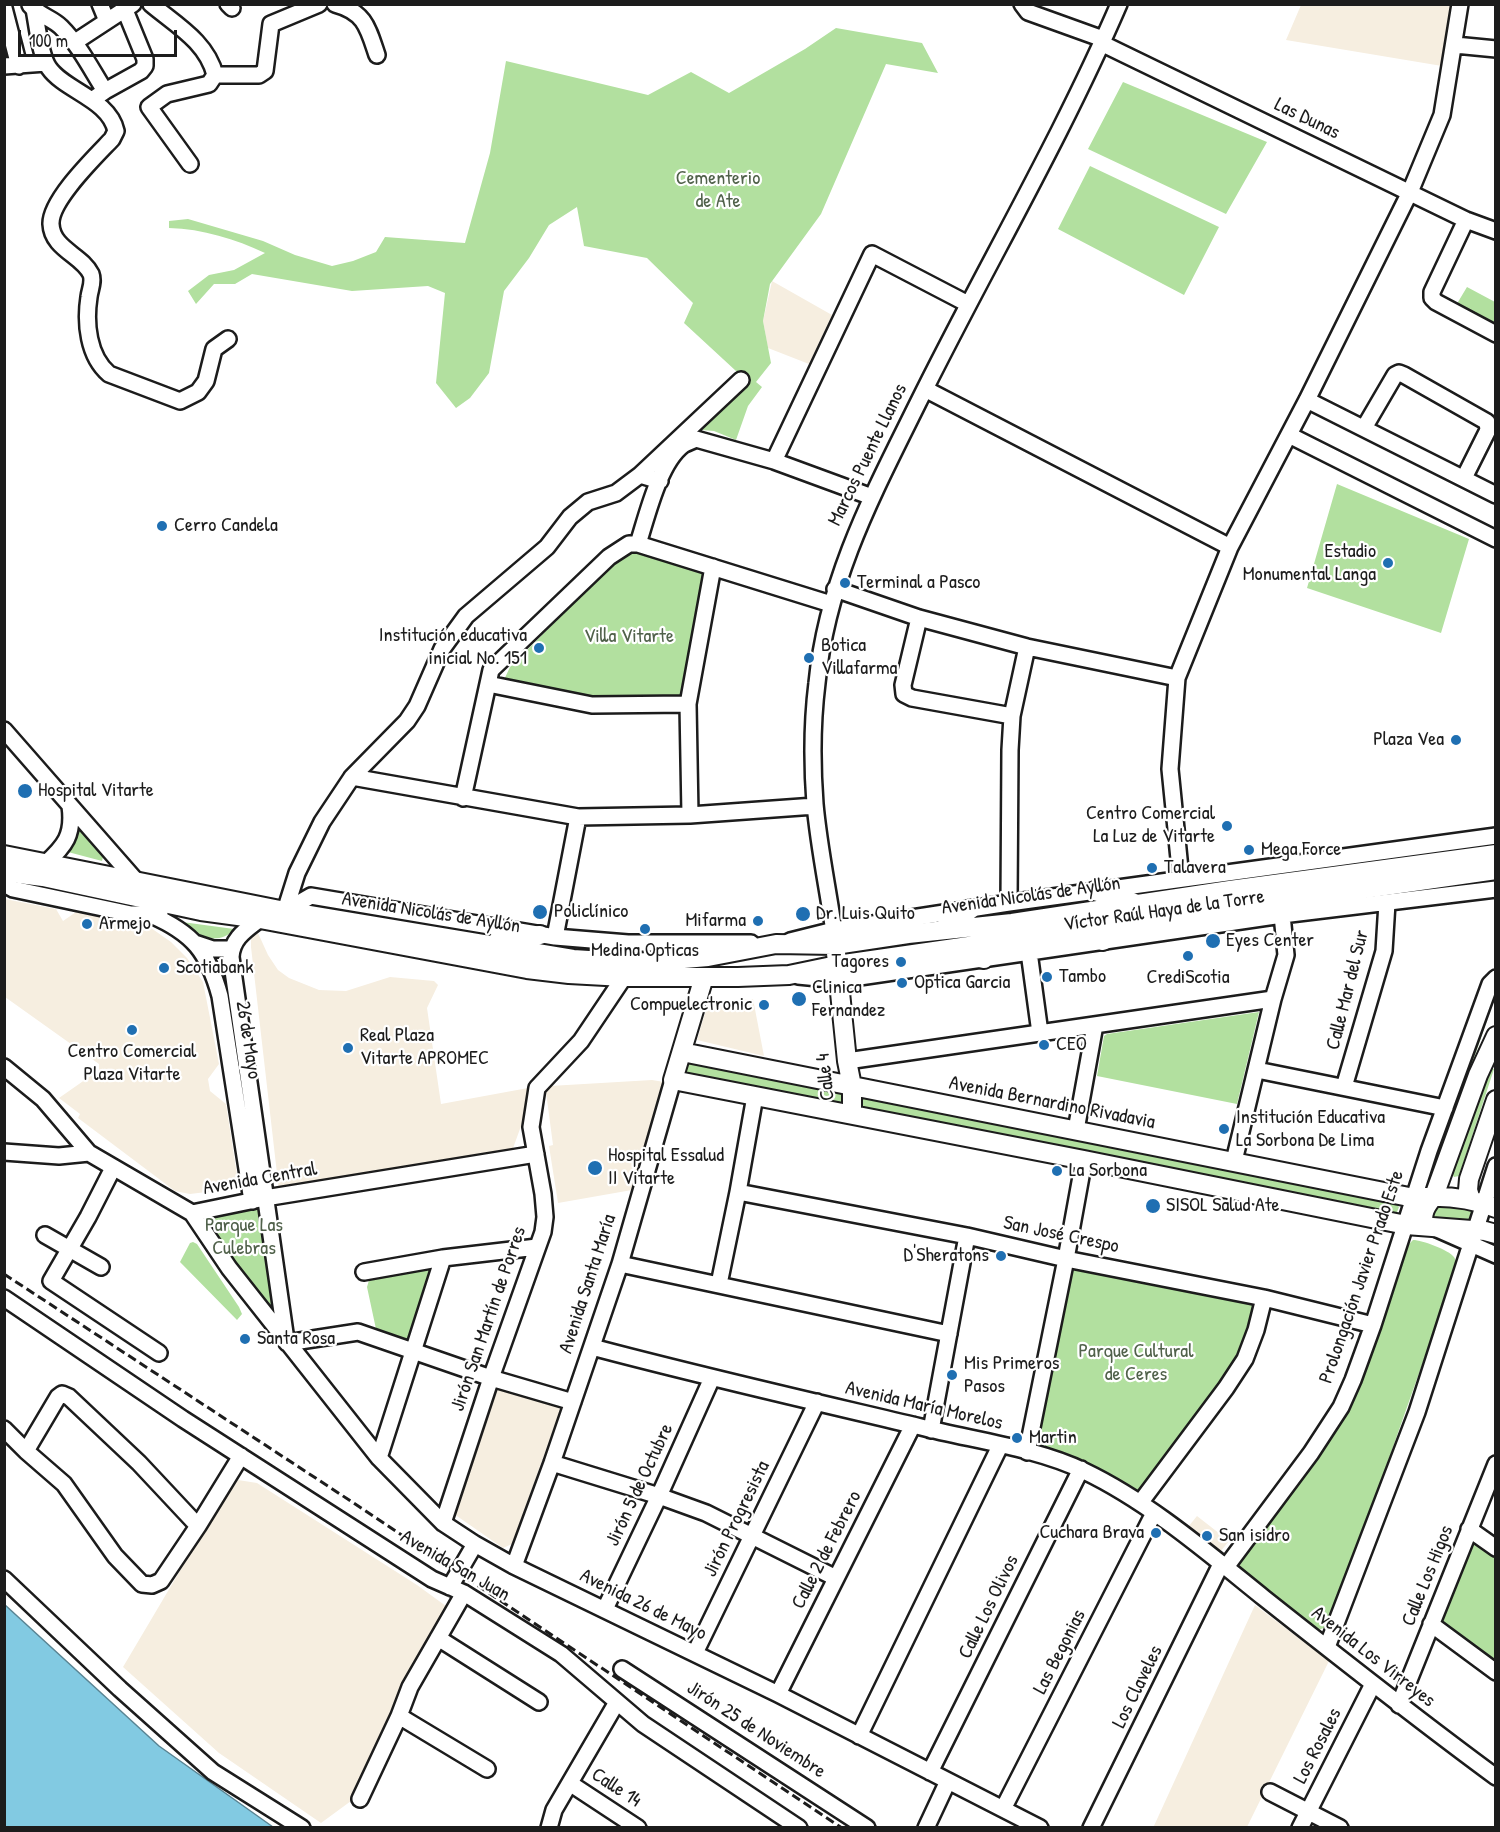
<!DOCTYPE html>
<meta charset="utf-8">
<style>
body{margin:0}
#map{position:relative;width:1500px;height:1832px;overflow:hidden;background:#fff;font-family:"Patrick Hand",sans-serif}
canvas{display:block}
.frame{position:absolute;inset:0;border:6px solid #1c1c1c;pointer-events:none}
.scale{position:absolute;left:18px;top:30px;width:159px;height:27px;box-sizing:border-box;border:3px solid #1c1c1c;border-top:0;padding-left:8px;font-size:18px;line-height:21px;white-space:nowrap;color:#1c1c1c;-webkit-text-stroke:4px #fff;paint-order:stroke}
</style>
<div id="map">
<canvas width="1500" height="1832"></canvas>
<div class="frame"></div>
<div class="scale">100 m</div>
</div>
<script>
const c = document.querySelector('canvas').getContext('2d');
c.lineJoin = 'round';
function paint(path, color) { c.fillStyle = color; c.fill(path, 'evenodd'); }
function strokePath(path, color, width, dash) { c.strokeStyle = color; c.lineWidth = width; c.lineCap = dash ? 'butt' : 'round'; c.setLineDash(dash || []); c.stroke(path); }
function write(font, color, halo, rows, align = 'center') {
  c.font = font + ' "Patrick Hand",sans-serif'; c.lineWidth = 4.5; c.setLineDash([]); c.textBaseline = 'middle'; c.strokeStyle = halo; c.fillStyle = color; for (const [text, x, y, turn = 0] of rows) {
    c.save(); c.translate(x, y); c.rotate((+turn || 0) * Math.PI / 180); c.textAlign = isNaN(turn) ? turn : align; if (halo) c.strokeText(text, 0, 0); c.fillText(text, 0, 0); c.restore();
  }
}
paint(new Path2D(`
 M1301 5H1451L1442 66 1286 40Z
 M772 281 832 315 809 364 768 348 763 321Z
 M5 899 56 909 63 921 76 912 151 928 171 942 187 958 203 982 219 1064 208 1079 210 1091 226 1104 239 1188 190 1194 175 1191 78 1118 80 1114 59 1098 99 1070V1064L5 997Z
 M258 933 268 955 278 970 289 978 319 990 346 991 390 977 434 981 438 985 427 1008 441 1104 528 1088 525 1115 512 1151 279 1191 251 947V936Z
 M753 999 764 1056 697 1040 708 1003Z
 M652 1080 664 1082 632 1190 558 1203 549 1146 553 1145 546 1092 550 1086Z
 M503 1386 562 1405 512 1544 503 1548 454 1514 497 1388Z
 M238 1480 257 1483 417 1585 450 1609 400 1698 351 1801 321 1823 219 1753 123 1667 200 1537Z
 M1197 1516 1229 1541 1216 1557 1184 1532Z
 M1255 1605 1329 1661 1247 1827 1153 1828Z`), '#f6eee0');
paint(new Path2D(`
 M836 28 922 43 938 73 886 64 821 214 770 284 763 321 771 363 756 382 762 387 748 406 736 440 714 431 702 430 749 383 684 323 693 303 647 258 584 246 577 207 549 225 529 258 504 291 489 373 470 398 456 408 436 383 445 293 428 286 352 291 252 274 235 284H214L196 304 188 291 209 275 234 270 265 253C235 239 203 229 169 228V221L188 219 263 241 295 255 332 266 353 261 376 252 385 237 465 243 490 153 506 61 648 95 691 72 729 93 805 49Z
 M1123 82 1267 142 1226 214 1088 149Z
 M1090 166 1219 227 1184 295 1058 229Z
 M1467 287 1495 302V322L1492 327 1455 307Z
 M1337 484 1469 539 1441 633 1307 588Z
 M638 551 706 571 681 699 596 698 503 682 510 667 621 556Z
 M79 830 103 857 102 861 68 852 76 831Z
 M182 922 234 929C221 946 193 938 182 922Z
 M1259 1012 1237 1104 1097 1076 1104 1036 1107 1034Z
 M1479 1018 1487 1020 1433 1180 1428 1184 1426 1183Z
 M688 1062 841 1090 844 1094 843 1104 688 1075 685 1070Z
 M1489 1068 1494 1069 1459 1176 1454 1177 1452 1174Z
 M862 1096 1394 1202 1399 1207 1397 1212 1393 1214 862 1111 858 1100Z
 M1436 1206 1472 1208 1474 1209 1472 1222 1434 1220 1431 1217Z
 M259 1208 264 1212 274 1309 268 1310 210 1231 212 1221 216 1217Z
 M1413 1240C1422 1240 1449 1250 1454 1257 1457 1262 1456 1266 1455 1271L1332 1620 1326 1627 1316 1631 1243 1575 1240 1566 1241 1557 1305 1469 1405 1248Z
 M193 1242 197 1244 239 1307 242 1314 237 1320 180 1262 190 1243Z
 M438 1265 409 1341 376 1329 367 1287 370 1277Z
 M1072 1267 1254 1305 1246 1338 1237 1361 1140 1496 1122 1483 1085 1463 1034 1447Z
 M1470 1538 1495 1553V1664L1437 1621Z`), '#b2e09f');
const water = new Path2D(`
 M4 1604 159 1746 273 1827H5Z`);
paint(water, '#82cae2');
strokePath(water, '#598493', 1.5);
const minor = new Path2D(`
 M100 4 107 21
 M151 4C176 25 207 42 215 75L209 84 167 94 149 107 190 164
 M228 4 232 8
 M335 4C365 12 368 28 377 55
 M1022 4 1028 12 1103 39
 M30 5C38 15 52 18 61 27 80 46 91 69 105 91L92 100
 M4 8 19 66
 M34 9C37 24 40 56 49 68 65 91 109 99 116 131L112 139C96 156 50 200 51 224 52 249 82 255 91 274 94 282 90 289 89 297 85 323 88 356 109 374L180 401 198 392 206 381 214 349 228 339
 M75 42 133 4
 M1101 43 1466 220 1496 231
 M1455 45 1496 49
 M4 66 46 63
 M215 75H259L265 71 271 24 319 4
 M105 91 141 71 145 66V59L125 10
 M1466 220 1432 292V298L1436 302 1496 334
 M925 389 1230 547
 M1307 400 1496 495
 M1364 428 1395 375 1399 373 1404 375 1487 422 1488 430 1464 478
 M1289 435 1496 539
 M774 461 872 254 968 304
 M640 475 741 380
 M638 544C647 516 659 463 683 445 686 443 692 441 696 439L774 461 872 497
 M835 589 919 618 1027 647 1177 678
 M919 618 903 685 904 694 912 698 1012 716
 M488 684 592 705 688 704
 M4 730 138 883
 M352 777 578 817 690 815 815 806
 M463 798 491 670 609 557 629 544H638L831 604
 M690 815 688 704 713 567
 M45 864C65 846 74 835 70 806
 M1181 879 1170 769 1177 678 1230 547 1307 400 1410 192 1442 115 1460 4
 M4 884 13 889 131 914H160
 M1009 903 1010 750 1012 716 1027 647
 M285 911 311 896 555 937 628 943H751
 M285 911 297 873 322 822 352 777 407 721 417 706 442 649 466 616 547 547 570 517 588 502 616 493 640 475 660 481
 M151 915C193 933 208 952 220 996L252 1201
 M260 919C246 930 232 938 231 957L286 1340
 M555 937 578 817
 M835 939C829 894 819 849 815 804 812 764 812 723 817 683 827 580 872 496 917 405 983 271 1060 141 1119 4
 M790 941 834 930 1009 903 1496 836
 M195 943 213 949H232
 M1029 952 1040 1033
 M798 976 839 980 1282 915 1496 889
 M847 1061 1273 999
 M4 1067 43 1099 89 1153 192 1213 265 1198 536 1154
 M1257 1070 1445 1108
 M1344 1087 1384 951 1387 903
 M1076 1130 1095 1025
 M4 1152 59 1156 89 1153
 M1234 1161 1273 999 1286 955 1282 915
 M113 1168 88 1217 51 1281 159 1353
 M738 1192 967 1236 1066 1259 1264 1298 1373 1325
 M192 1213 229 1268 379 1458 443 1523 475 1544 514 1566 778 1694 1040 1828
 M1437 1229 1496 1255
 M45 1235 101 1267
 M620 1264 949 1334
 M364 1272 443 1258 537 1247
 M719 1284 738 1192 755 1096
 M4 1298 183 1419 432 1579 464 1593 561 1654 643 1724 799 1828
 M287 1343 358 1332 491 1378 573 1402
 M592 1347C701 1376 811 1401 921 1427 972 1440 1037 1448 1084 1471 1149 1502 1208 1553 1264 1598 1341 1659 1417 1719 1496 1777
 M4 1429 26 1451 64 1484 115 1556 142 1584 152 1585 161 1581 198 1526 241 1456
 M931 1430 967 1236
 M26 1451 58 1397 62 1394 69 1397 139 1463 198 1526
 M1027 1452 1066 1259 1084 1160
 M379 1458 443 1258
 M552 1463 659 1496 706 1513 836 1578
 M1140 1503 1226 1388 1245 1359 1256 1330 1264 1298
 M443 1523 491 1378 543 1232 545 1217 543 1194 531 1127 537 1088 581 1041 624 977
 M1469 1529 1496 1548
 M514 1566 552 1463 620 1264 673 1080
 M1226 1567 1311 1453 1341 1407 1353 1380 1373 1325 1429 1151 1490 984 1496 978
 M4 1579 120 1689 213 1772 302 1828
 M450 1587 475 1544
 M605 1609 659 1496 712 1378
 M1431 1624 1496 1672
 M438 1638 539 1702
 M1327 1647 1417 1412 1496 1166
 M695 1653 817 1402
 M622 1669 867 1828
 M778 1694 913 1425
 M1399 1705 1496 1464
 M399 1716 487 1769
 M859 1736 1000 1446
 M930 1772 1081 1469
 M571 1784 638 1828
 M1270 1792 1340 1828
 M360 1799 399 1716 410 1687 464 1593
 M1003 1809 1154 1513
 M549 1828 554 1810 617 1702
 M926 1828 948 1781
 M1091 1828 1221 1564
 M1300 1828 1373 1684`);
const major = new Path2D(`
 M4 855 285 911 573 959 635 963 708 957 776 944 835 945 908 934 1012 923 1230 890 1496 854
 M4 872 43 877 201 911 260 919 527 969 569 974 624 977H738L789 975 837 965 1496 870
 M1095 891 1132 902
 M943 929 971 909
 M498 940 540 935
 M1103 941 1130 926
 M954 952 984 959
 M836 953 847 1061 852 1086V1114
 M704 977 673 1080 1084 1160 1406 1225 1485 1231 1496 1234
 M682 1052 1414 1198C1441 1195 1470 1198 1496 1208
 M1471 1200 1468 1190 1469 1179 1496 1100
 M1424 1226C1421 1213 1426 1206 1434 1196L1478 1075 1496 1036`);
strokePath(minor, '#1c1c1c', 20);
strokePath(major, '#1c1c1c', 22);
strokePath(minor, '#fff', 15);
strokePath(major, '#fff', 18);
strokePath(new Path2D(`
 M4 1274 340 1494 842 1828`), '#1c1c1c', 3, [9, 4.5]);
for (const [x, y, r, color] of [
 [162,526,6,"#1f6fb2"],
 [1388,563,6,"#1f6fb2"],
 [845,583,6,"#1f6fb2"],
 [539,648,6,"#1f6fb2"],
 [809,658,6,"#1f6fb2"],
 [1456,740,6,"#1f6fb2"],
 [25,791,8,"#1f6fb2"],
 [1227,826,6,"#1f6fb2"],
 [1249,850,6,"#1f6fb2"],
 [1152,868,6,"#1f6fb2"],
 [540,912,8,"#1f6fb2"],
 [803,914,8,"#1f6fb2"],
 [758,921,6,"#1f6fb2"],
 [87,924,6,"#1f6fb2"],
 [645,929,6,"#1f6fb2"],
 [1213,941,8,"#1f6fb2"],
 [1188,956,6,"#1f6fb2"],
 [901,962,6,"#1f6fb2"],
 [164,968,6,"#1f6fb2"],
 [1047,977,6,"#1f6fb2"],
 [902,983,6,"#1f6fb2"],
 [799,999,8,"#1f6fb2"],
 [764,1005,6,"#1f6fb2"],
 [132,1030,6,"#1f6fb2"],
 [1044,1045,6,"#1f6fb2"],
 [348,1048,6,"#1f6fb2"],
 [1224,1129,6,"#1f6fb2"],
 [595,1168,8,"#1f6fb2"],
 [1057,1171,6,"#1f6fb2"],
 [1153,1206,8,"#1f6fb2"],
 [1001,1256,6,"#1f6fb2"],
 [245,1339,6,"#1f6fb2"],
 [952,1375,6,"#1f6fb2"],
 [1017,1438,6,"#1f6fb2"],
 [1156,1533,6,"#1f6fb2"],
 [1207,1536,6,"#1f6fb2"]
]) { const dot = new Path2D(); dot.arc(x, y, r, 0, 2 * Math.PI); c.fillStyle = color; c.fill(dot); strokePath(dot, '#fff', 2); }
write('20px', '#1c1c1c', '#fff', [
 ["Las Dunas",1307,119,26],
 ["Marcos Puente Llanos",868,455,-64],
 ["Avenida Nicolás de Ayllón",1031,896,-8],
 ["Víctor Raúl Haya de la Torre",1164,911,-8],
 ["Avenida Nicolás de Ayllón",431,913,9],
 ["Calle Mar del Sur",1348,990,-76],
 ["26 de Mayo",248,1040,81],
 ["Calle 4",826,1077,-96],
 ["Avenida Bernardino Rivadavia",1052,1103,11],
 ["Avenida Central",260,1179,-10],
 ["San José Crespo",1061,1235,12],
 ["Prolongación Javier Prado Este",1362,1277,-71],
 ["Avenida Santa María",588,1284,-72],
 ["Jirón San Martín de Porres",489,1319,-71],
 ["Avenida María Morelos",924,1406,13],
 ["Jirón 5 de Octubre",640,1485,-65],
 ["Jirón Progresista",737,1519,-64],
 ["Calle 2 de Febrero",827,1550,-63],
 ["Avenida San Juan",455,1566,30],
 ["Calle Los Higos",1428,1576,-68],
 ["Avenida 26 de Mayo",643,1605,26],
 ["Calle Los Olivos",989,1607,-64],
 ["Las Begonias",1060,1652,-63],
 ["Avenida Los Virreyes",1373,1657,38],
 ["Los Claveles",1138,1687,-64],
 ["Jirón 25 de Noviembre",756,1730,33],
 ["Los Rosales",1318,1746,-63],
 ["Calle 14",616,1788,33]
]);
write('20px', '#50614a', '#fff', [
 ["Cementerio",718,179],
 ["de Ate",718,202],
 ["Villa Vitarte",629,637],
 ["Parque Las",244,1226],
 ["Culebras",244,1249],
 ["Parque Cultural",1136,1352],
 ["de Ceres",1136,1375]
]);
write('20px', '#1c1c1c', '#fff', [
 ["Cerro Candela",174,526],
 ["Estadio",1376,552,"right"],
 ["Monumental Langa",1376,575,"right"],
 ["Terminal a Pasco",857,583],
 ["Institución educativa",527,636,"right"],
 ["inicial No. 151",527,659,"right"],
 ["Botica",821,646],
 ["Villafarma",821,669],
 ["Plaza Vea",1444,740,"right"],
 ["Hospital Vitarte",38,791],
 ["Centro Comercial",1215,814,"right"],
 ["La Luz de Vitarte",1215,837,"right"],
 ["Mega Force",1261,850],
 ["Talavera",1164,868],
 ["Policlínico",554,912],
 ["Dr. Luis Quito",816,914],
 ["Mifarma",746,921,"right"],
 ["Armejo",99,924],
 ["Eyes Center",1226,941],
 ["Medina Opticas",645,951,"center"],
 ["Tagores",889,962,"right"],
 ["Scotiabank",176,968],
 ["Tambo",1059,977],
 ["CrediScotia",1188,978,"center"],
 ["Optica Garcia",914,983],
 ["Clinica",812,988],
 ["Fernandez",812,1011],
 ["Compuelectronic",752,1005,"right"],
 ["Real Plaza",360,1036],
 ["Vitarte APROMEC",360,1059],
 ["CEO",1056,1045],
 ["Centro Comercial",132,1052,"center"],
 ["Plaza Vitarte",132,1075,"center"],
 ["Institución Educativa",1236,1118],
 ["La Sorbona De Lima",1236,1141],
 ["Hospital Essalud",608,1156],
 ["II Vitarte",608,1179],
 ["La Sorbona",1069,1171],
 ["SISOL Salud Ate",1166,1206],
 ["D'Sheratons",989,1256,"right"],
 ["Santa Rosa",257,1339],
 ["Mis Primeros",964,1364],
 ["Pasos",964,1387],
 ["Martin",1029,1438],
 ["Cuchara Brava",1144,1533,"right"],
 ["San isidro",1219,1536]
], 'left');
</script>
